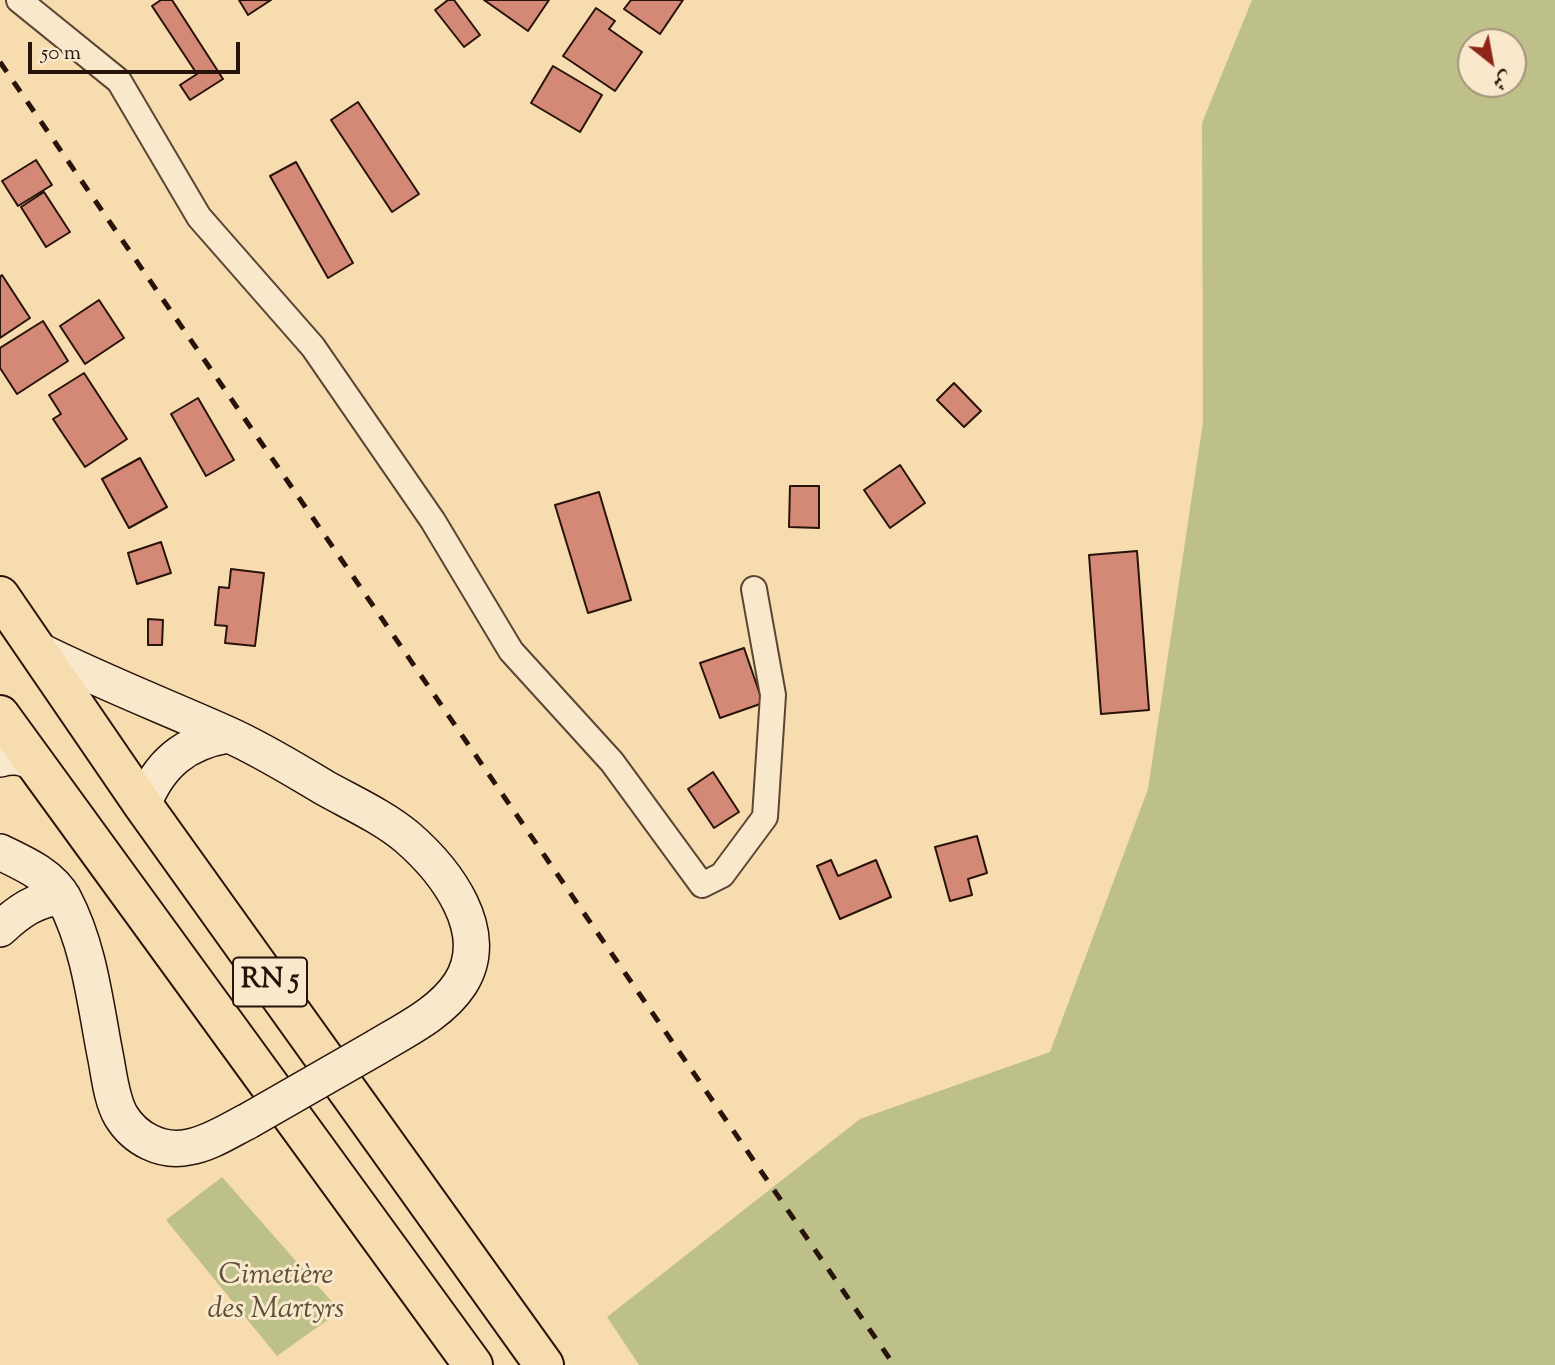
<!DOCTYPE html>
<meta charset="utf-8">
<style>
body{margin:0}
#map{position:relative;width:1555px;height:1365px;overflow:hidden;background:#f6dcaf;font-family:"Sorts Mill Goudy",Amiri,serif}
canvas{display:block}
.north{position:absolute;left:1457px;top:28px;width:70px;height:70px;box-sizing:border-box;background:#f9e8cb;border:2px solid #a5937e;border-radius:50%;rotate:149deg;font-size:19px;font-weight:700;line-height:28px;text-align:center;color:#28130a}
.north::after{content:'';display:block;margin:auto;width:24px;height:32px;background:#8f2418;clip-path:polygon(50% 0,100% 100%,50% 72%,0 100%)}
.scale{position:absolute;left:28px;top:42px;width:212px;height:32px;box-sizing:border-box;border:4px solid #28130a;border-top:0;padding-left:9px;font-size:21px;line-height:24px;white-space:nowrap;color:#28130a;-webkit-text-stroke:5px #f9e8cb;paint-order:stroke}
</style>
<div id="map">
<canvas width="1555" height="1365"></canvas>
<div class="north">ش</div>
<div class="scale">50 m</div>
</div>
<script>
const c = document.querySelector('canvas').getContext('2d');
c.lineJoin = 'round';
function paint(path, color) { c.fillStyle = color; c.fill(path, 'evenodd'); }
function strokePath(path, color, width, dash) { c.strokeStyle = color; c.lineWidth = width; c.lineCap = dash ? 'butt' : 'round'; c.setLineDash(dash || []); c.stroke(path); }
function write(font, color, halo, rows, align = 'center') {
  c.font = font + ' "Sorts Mill Goudy",serif'; c.lineWidth = 6; c.setLineDash([]); c.textBaseline = 'middle'; c.strokeStyle = halo; c.fillStyle = color; for (const [text, x, y, turn = 0] of rows) {
    c.save(); c.translate(x, y); c.rotate((+turn || 0) * Math.PI / 180); c.textAlign = isNaN(turn) ? turn : align; if (halo) c.strokeText(text, 0, 0); c.fillText(text, 0, 0); c.restore();
  }
}
paint(new Path2D(`
 M1252 0H1555V1365H639L607 1317 860 1119 1050 1052 1148 789 1203 422 1202 123ZM1513 42V84H1471V42Z
 M222 1177 340 1311 277 1356 166 1220Z`), '#bec08a');
const building = new Path2D(`
 M161 0H172L223 79 190 100 180 85 197 74 152 6Z
 M239 0H271L248 15Z
 M448 0H454L480 35 464 47 435 10Z
 M484 0H549L528 31Z
 M631 0H683L660 34 624 9Z
 M596 8 615 21 609 29 642 52 615 91 563 56Z
 M553 66 602 95 580 132 531 103Z
 M358 102 419 194 392 212 331 120Z
 M36 160 52 185 18 206 2 181Z
 M296 162 353 263 328 278 270 176Z
 M44 192 70 232 46 247 21 207Z
 M2 275 30 318 0 338V277Z
 M99 300 124 338 85 364 60 326Z
 M43 321 68 361 17 394 0 368V348Z
 M84 373 127 439 85 467 53 419 61 414 49 395Z
 M954 383 981 411 964 427 937 400Z
 M198 398 234 460 206 476 171 414Z
 M140 458 167 507 129 528 102 479Z
 M900 465 925 503 890 528 864 490Z
 M790 486H819V528L789 527Z
 M599 492 631 600 588 613 555 505Z
 M161 542 171 573 137 584 128 553Z
 M1137 551 1149 710 1101 714 1089 555Z
 M231 569 264 573 255 646 225 643 227 626 215 625 219 587 229 588Z
 M148 619 163 620 162 645H148Z
 M744 648 763 703 720 718 700 663Z
 M713 772 739 812 714 828 688 789Z
 M977 836 987 873 968 879 972 895 950 901 935 847Z
 M831 860 838 876 876 860 891 897 840 919 817 866Z`);
paint(building, '#d48876');
strokePath(building, '#28130a', 2);
const street = new Path2D(`
 M19 0 119 81 199 217 313 347 433 521 511 651 612 762 702 885 722 875 765 817 773 695 754 589`);
const secondary = new Path2D(`
 M38 650C100 681 164 706 227 734 261 749 293 769 325 788 352 803 383 817 407 837 445 870 494 932 460 984 441 1013 405 1030 377 1047
 M0 759C15 755 24 757 38 765
 M143 805C159 764 185 742 228 735
 M0 852C23 863 51 875 64 899 89 946 95 1002 105 1054 109 1073 111 1099 121 1116 135 1139 162 1153 189 1147 209 1144 230 1130 248 1121
 M0 929C18 912 37 898 63 897`);
const highway = new Path2D(`
 M0 596 143 805 544 1365
 M0 715 473 1365`);
strokePath(street, '#5c4533', 28);
strokePath(secondary, '#28130a', 38);
strokePath(highway, '#28130a', 42);
strokePath(street, '#f9e8cb', 24);
strokePath(secondary, '#f9e8cb', 35);
strokePath(highway, '#f6dcaf', 38);
strokePath(new Path2D(`
 M0 62 894 1365`), '#28130a', 5, [12, 12]);
const secondaryBridge = new Path2D(`
 M248 1121 377 1047`);
strokePath(secondaryBridge, '#28130a', 38, []);
strokePath(secondaryBridge, '#f9e8cb', 35);
for (const [x, y, w] of [
 [270,982,74]
]) { const box = new Path2D(); box.roundRect(x - w / 2, y - 24.5, w, 49, 5); c.fillStyle = '#f9e8cb'; c.fill(box); strokePath(box, '#28130a', 2); }
write('bold 28px', '#28130a', null, [
 ["RN 5",270,982]
]);
write('italic 30px', '#5c5037', '#f9e8cb', [
 ["Cimetière",276,1278],
 ["des Martyrs",276,1312]
]);
</script>
